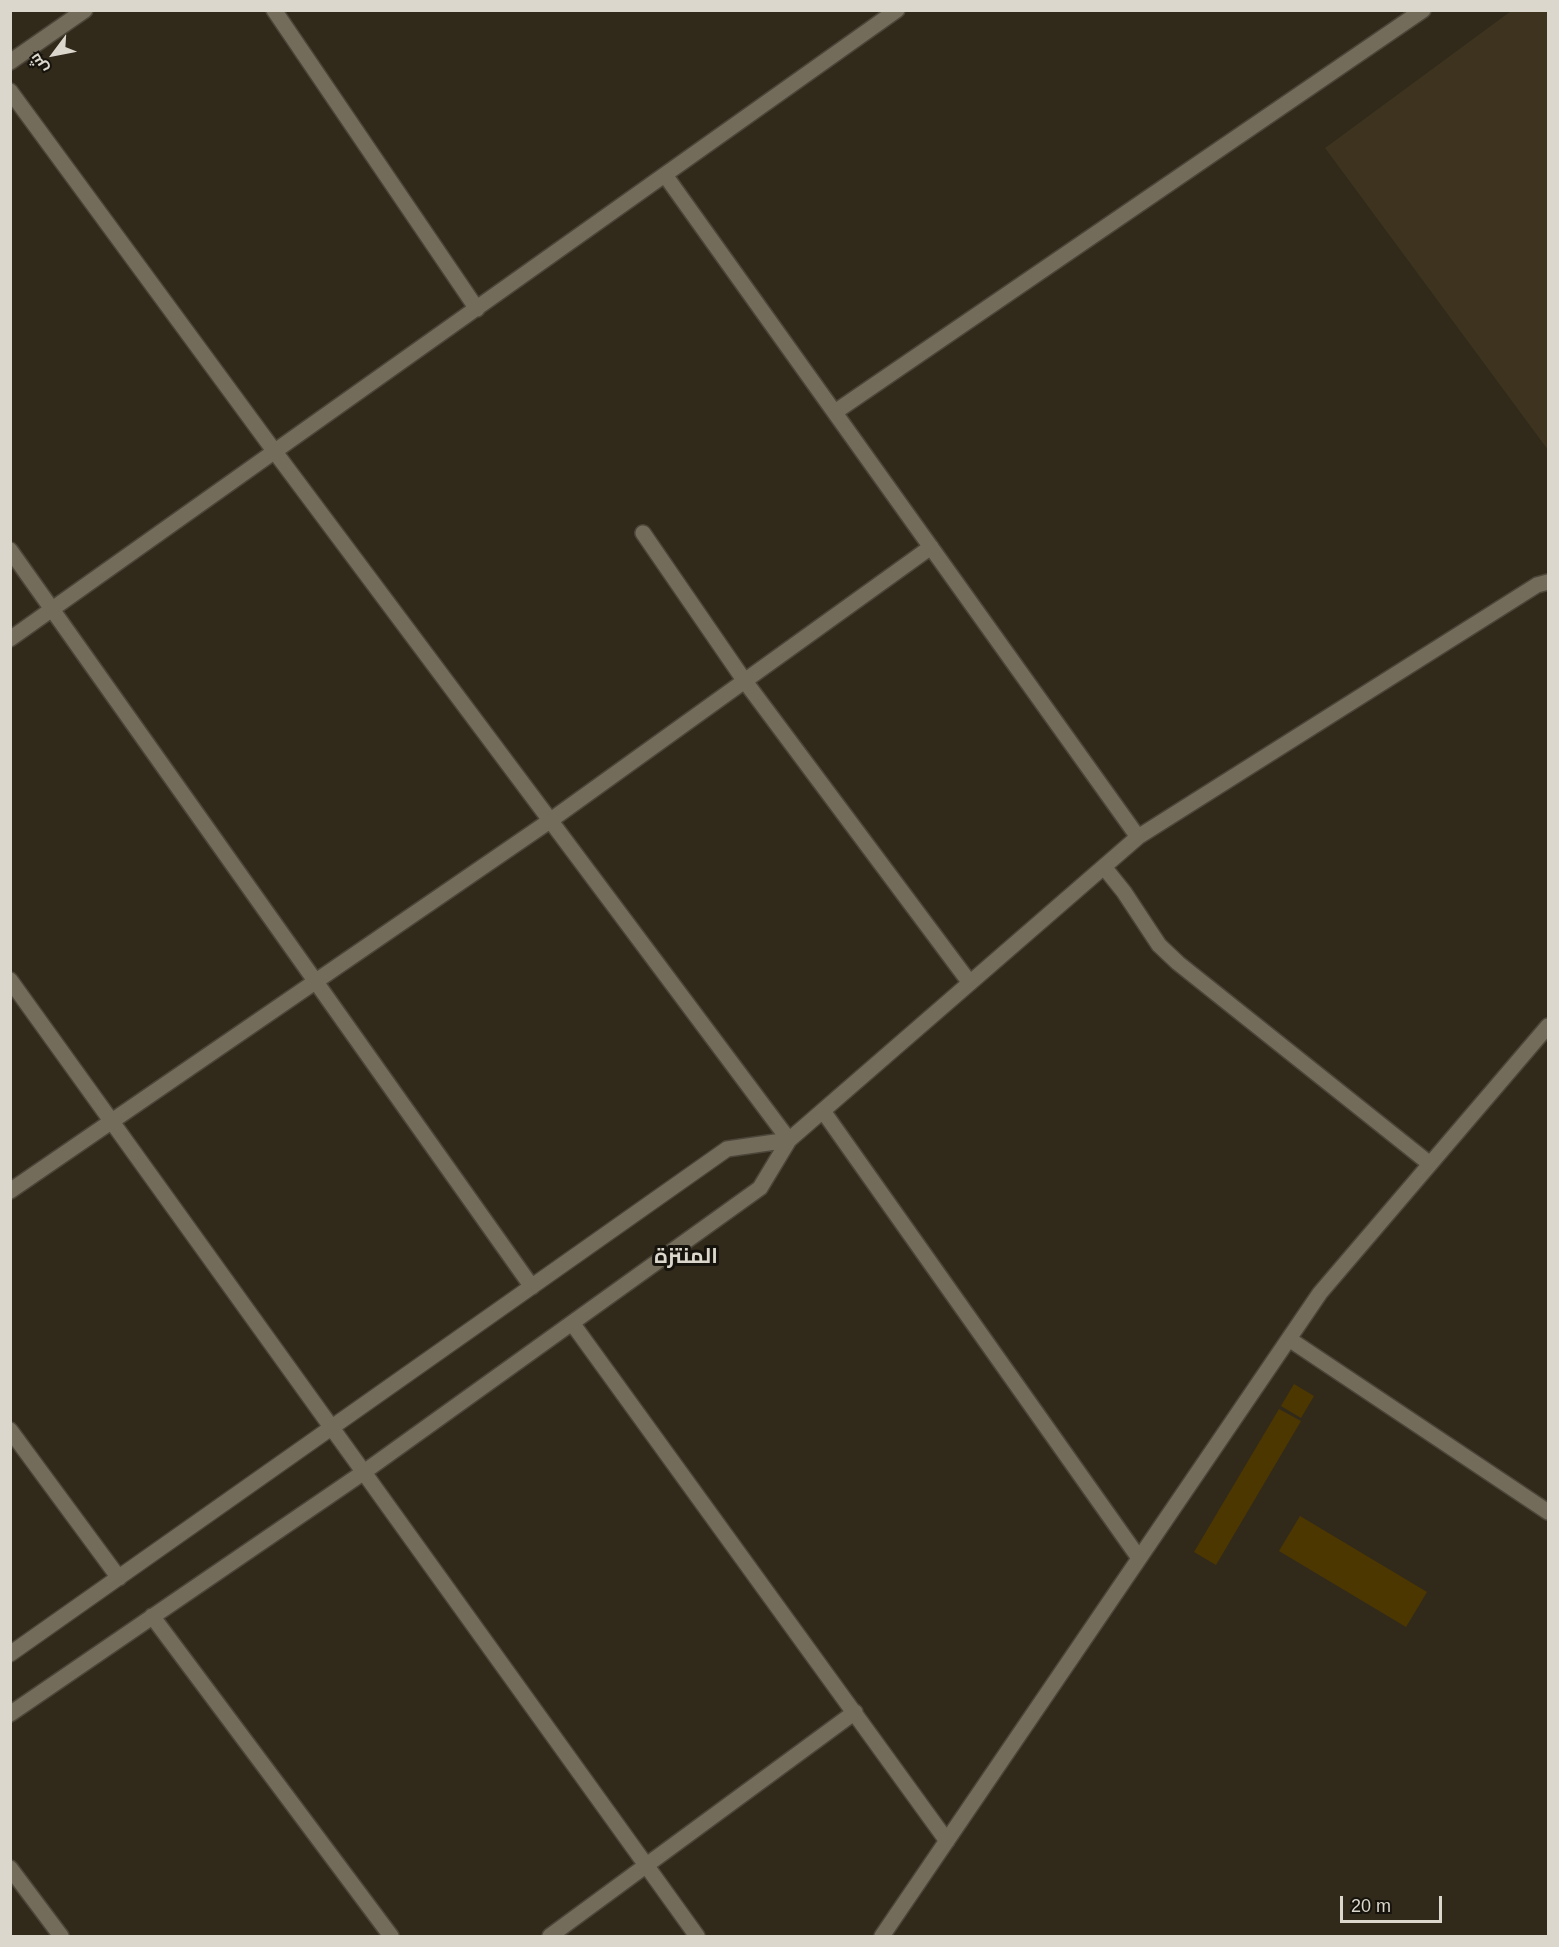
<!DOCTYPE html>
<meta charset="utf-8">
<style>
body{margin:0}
#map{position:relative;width:1559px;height:1947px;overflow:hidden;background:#312a1b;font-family:Arial,Cairo,sans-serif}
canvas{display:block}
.frame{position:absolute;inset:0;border:12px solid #dbd7cd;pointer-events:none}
.north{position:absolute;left:24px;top:24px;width:60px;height:60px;-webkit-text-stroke:4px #16130d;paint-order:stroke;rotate:238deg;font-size:16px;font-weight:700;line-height:24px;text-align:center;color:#dbd7cd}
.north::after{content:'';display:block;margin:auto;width:21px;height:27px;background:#dbd7cd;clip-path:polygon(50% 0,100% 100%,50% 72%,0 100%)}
.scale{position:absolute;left:1340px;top:1896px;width:102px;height:27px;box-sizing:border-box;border:3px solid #dbd7cd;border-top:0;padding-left:8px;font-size:18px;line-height:21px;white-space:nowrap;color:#dbd7cd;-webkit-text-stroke:4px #16130d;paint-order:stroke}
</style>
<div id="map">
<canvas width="1559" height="1947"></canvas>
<div class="frame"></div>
<div class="north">ش</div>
<div class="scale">20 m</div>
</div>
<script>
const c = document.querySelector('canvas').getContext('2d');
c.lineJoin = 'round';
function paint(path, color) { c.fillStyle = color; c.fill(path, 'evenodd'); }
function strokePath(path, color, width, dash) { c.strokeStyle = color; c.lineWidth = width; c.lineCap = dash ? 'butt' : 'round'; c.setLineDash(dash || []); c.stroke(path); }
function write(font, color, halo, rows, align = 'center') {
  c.font = font + ' Arial,Cairo,sans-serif'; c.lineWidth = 6; c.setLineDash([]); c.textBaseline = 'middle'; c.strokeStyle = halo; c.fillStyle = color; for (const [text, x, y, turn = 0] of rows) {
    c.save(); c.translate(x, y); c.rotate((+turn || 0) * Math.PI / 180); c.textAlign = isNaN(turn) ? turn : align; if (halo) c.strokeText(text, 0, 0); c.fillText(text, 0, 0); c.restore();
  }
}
paint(new Path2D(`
 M1511 11H1546L1548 14V450L1325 148Z`), '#3d331e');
paint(new Path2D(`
 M1294 1384 1314 1396 1301 1418 1281 1406Z
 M1279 1409 1301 1421 1216 1565 1194 1552Z
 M1300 1516 1427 1592 1406 1627 1279 1551Z`), '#4d3700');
const street = new Path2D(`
 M274 10 477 309
 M10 62 85 10
 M10 91 275 452 789 1140
 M665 175 1138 837
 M835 412 1423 10
 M643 533 744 680 970 983
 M10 550 532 1287
 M10 639 897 10
 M1104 867 1124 892 1159 945 1178 963 1430 1164
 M10 980 697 1936
 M823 1111 1139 1558
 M10 1191 551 820 931 547
 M572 1323 947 1841
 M1289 1339 1548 1512
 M10 1430 119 1578
 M152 1616 391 1936
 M10 1654 727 1149 789 1140
 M10 1714 364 1472 760 1188 789 1140 1138 837 1537 585 1548 582
 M10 1868 61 1936
 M550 1936 855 1712
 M882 1936 1320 1293 1548 1026`);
strokePath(street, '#4b4639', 18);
strokePath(street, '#746c5b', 15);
write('bold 21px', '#dbd7cd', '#16130d', [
 ["المنتزة",686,1257]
]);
</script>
